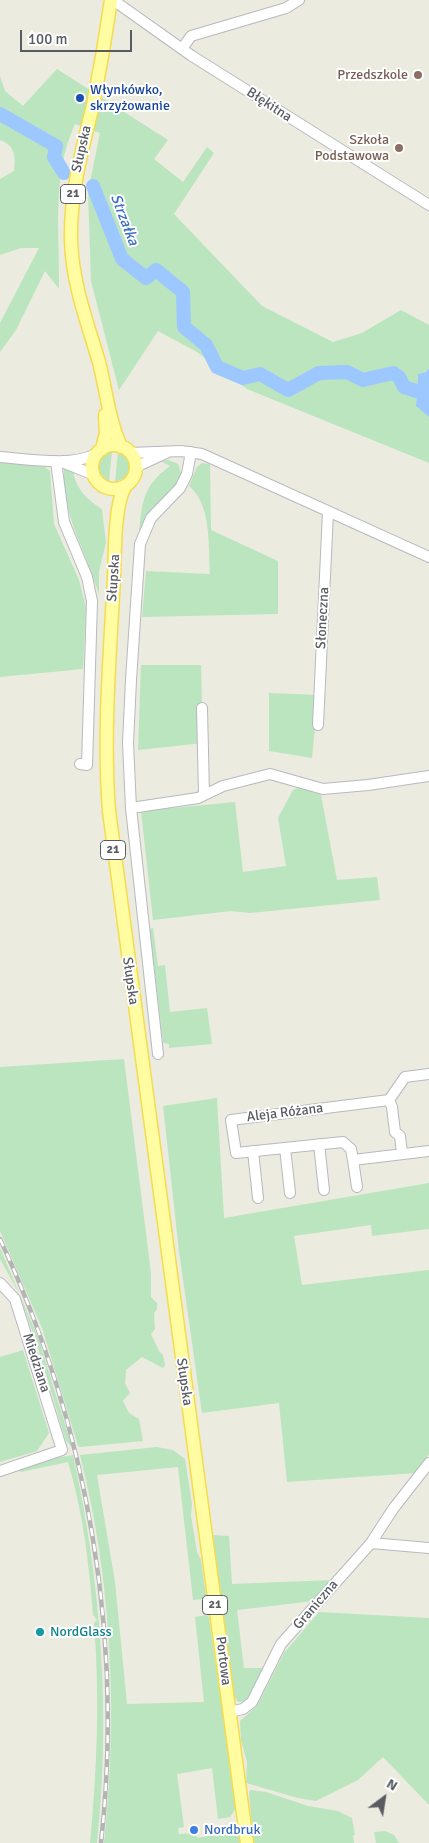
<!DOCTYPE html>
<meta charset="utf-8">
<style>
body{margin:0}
#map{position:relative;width:429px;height:1843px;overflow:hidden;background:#ecebdf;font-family:Signika,sans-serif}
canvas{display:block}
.north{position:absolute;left:359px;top:1773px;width:50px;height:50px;-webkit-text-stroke:4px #fff;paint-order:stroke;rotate:31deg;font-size:14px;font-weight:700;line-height:20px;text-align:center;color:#585b61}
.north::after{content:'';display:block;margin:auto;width:18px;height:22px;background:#585b61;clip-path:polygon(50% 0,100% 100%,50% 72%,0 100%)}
.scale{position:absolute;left:20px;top:30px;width:112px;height:22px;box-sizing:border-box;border:2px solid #585b61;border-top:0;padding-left:6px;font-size:15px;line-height:18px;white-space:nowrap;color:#585b61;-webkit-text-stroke:4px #fff;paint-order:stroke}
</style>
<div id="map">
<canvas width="429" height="1843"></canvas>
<div class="north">N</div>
<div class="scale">100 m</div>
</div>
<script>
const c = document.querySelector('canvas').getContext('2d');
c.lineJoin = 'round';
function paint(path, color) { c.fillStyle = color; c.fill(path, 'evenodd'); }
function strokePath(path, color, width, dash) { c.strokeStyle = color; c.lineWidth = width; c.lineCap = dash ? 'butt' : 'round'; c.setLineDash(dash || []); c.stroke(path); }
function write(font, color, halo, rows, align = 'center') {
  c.font = font + ' Signika,sans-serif'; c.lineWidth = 4; c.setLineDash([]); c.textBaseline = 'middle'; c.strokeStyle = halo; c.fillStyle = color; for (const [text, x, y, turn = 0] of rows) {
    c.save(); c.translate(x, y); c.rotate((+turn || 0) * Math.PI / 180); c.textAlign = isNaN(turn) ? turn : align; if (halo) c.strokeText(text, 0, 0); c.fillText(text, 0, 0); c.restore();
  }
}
paint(new Path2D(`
 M57 69 168 140 154 159 183 182 207 147 214 153 174 214 262 306 333 342 362 333 401 310 429 325V368L426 372 418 374 416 405 429 417V463L247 389 197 352 158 331 119 390 91 281 88 192 100 133 75 124C51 176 60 234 59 289L45 271 16 330 0 352V323L39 248H21L0 255V179L14 171C16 157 15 145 0 140V76L5 91 23 106Z
 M112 451 109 482 100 473C96 463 102 453 112 451Z
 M118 452 128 459 130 468 125 478 115 482Z
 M169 460 178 464 182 475 179 483 139 533C142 501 143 486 170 466L161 461Z
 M0 462 42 465 50 471 54 524 79 580 86 607 83 669 0 677Z
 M202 463 210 464 211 530 278 561V614L142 617 146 571 210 574C208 546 212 505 189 486L197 467Z
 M64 468 73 471C76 489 87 500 102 509L106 543 99 571V595C86 549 62 518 64 468Z
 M141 665H201L203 743 138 750Z
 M269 693 318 695 312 758 269 751Z
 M299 787 321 795 337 880 377 877 380 900 250 913 231 911 153 920 141 811 235 802 243 872 286 866 278 818 293 790Z
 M153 928 158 966 165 965 170 1012 207 1008 212 1044 169 1048V1044L163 1043 150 929Z
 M124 1059 151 1273V1297L157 1303V1309L154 1313 155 1329 151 1334 159 1351 163 1355 165 1365 163 1368 142 1357 126 1370 125 1383 130 1393 123 1401 129 1413 139 1419 143 1441 80 1447 78 1446 42 1328 0 1231V1067Z
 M217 1098 224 1218 429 1183V1229L372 1236 371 1225 294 1236 302 1285 429 1270V1454L416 1473 287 1482 279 1403 202 1413 179 1251 163 1106Z
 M0 1248 39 1340 72 1447 66 1441 38 1348 20 1295 0 1259Z
 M23 1350 49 1433 37 1451 0 1462V1357Z
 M157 1447 173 1450 185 1459 192 1504 191 1516 197 1552 201 1560 206 1595 203 1599 193 1600 178 1467 97 1475 115 1582 127 1704 204 1702 195 1617 206 1615 209 1617 236 1808 230 1817 218 1819 212 1768 177 1774 184 1827 178 1828 179 1834 196 1833 197 1838 220 1834 219 1827 233 1826 239 1831 241 1843H104C118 1715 112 1581 80 1455Z
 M73 1455C101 1582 111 1713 97 1843H90C97 1770 100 1696 94 1623L97 1620 93 1615C89 1563 83 1512 68 1462L21 1472 18 1470 39 1461Z
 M213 1535 229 1536 232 1584 333 1580 314 1601 237 1610 244 1668H266L247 1701 238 1702 234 1696Z
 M319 1612 429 1618V1805L383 1757 358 1780 316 1801 298 1798 246 1783 247 1762 241 1740 240 1721 257 1706 284 1653Z
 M251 1790 266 1792 308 1806 338 1811 352 1818 355 1835H353L354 1843H253L249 1792Z
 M385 1831 394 1835 399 1843H376L374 1832Z`), '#bae5bf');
paint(new Path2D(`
 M429 368V417L416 406 418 374 426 372Z`), '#9cc7ff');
strokePath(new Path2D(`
 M0 114 56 146 54 157 64 173
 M93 186 122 259 146 278 156 270 183 292 184 327 206 345 217 367 243 378 260 374 288 390 319 373 347 372 363 380 393 373 399 377 404 387 429 395`), '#9cc7ff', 14);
const minor = new Path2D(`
 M113 0 192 56 429 205
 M182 49 191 36 286 8 299 0
 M130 453 181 451 202 454 429 557
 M0 457C27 459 72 467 96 454
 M56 461 64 522 87 577 92 601 87 765 80 764
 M62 462 92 474
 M136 469 140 465 166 453
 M202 708 204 795
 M318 725 328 512
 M131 808 198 798 223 786 270 774 323 789 368 785 429 776
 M158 1054 131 808 128 743 131 680 140 544 151 518 180 488 187 474 191 452
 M429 1074 405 1077 389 1100 231 1120 236 1153 343 1142 351 1149 353 1160 429 1151
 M389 1100 392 1107 395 1132 400 1136 402 1153
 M319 1144 324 1190
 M285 1148 290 1193
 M253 1151 258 1198
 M353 1160 357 1187
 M0 1283 15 1299 62 1450 0 1471
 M371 1543 429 1548
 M229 1712 243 1709 252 1702 281 1644 371 1543 393 1509 429 1463`);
const major = new Path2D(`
 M111 0C106 35 100 70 93 105 82 150 70 193 71 240 72 282 87 322 99 362 106 390 109 420 121 447
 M92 467a22 22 0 1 1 44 0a22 22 0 1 1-44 0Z
 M102 449 106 433 105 415
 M125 487C114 505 115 555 114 577 110 655 103 733 109 811L247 1843`);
strokePath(minor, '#b7b9bf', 12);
strokePath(major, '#f5dc4f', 15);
strokePath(minor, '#fff', 10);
strokePath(major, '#fffca1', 12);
const rail = new Path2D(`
 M0 1239C88 1427 124 1636 101 1843`);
strokePath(rail, '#b3b4b4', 4.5);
strokePath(rail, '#fff', 2.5, [8]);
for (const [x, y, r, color] of [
 [418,75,5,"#8d6e63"],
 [80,98,5,"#1a4fb4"],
 [399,148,5,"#8d6e63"],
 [40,1632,5,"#0f9aa8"],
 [194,1830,5,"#3f7fe0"]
]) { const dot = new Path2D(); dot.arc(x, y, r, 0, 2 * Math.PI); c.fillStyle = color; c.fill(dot); strokePath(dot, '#fff', 2); }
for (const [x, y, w] of [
 [73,194,25],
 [113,850,25],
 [215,1605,25]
]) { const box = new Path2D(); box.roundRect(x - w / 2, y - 9.5, w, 19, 4); c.fillStyle = '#fff'; c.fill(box); strokePath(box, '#585b61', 1); }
write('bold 12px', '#585b61', null, [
 ["21",73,194],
 ["21",113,850],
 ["21",215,1605]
]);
write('14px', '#785e54', '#fff', [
 ["Przedszkole",408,75],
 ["Szkoła",389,140],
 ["Podstawowa",389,156]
], 'right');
write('14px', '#164399', '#fff', [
 ["Włynkówko,",90,90],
 ["skrzyżowanie",90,106]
], 'left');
write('14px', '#585b61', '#fff', [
 ["Błękitna",269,105,33],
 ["Słupska",82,149,-77],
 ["Słupska",114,578,-86],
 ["Słoneczna",323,618,-87],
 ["Słupska",130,981,82],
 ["Aleja Różana",285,1113,-7],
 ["Miedziana",36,1363,72],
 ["Słupska",184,1382,82],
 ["Graniczna",316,1605,-49],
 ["Portowa",223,1661,83]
]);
write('14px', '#0d838f', '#fff', [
 ["NordGlass",50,1632]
], 'left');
write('14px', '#366cbe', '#fff', [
 ["Nordbruk",204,1830]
], 'left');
write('italic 15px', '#3c6dc5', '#fff', [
 ["Strzałka",124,220,69]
]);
</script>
